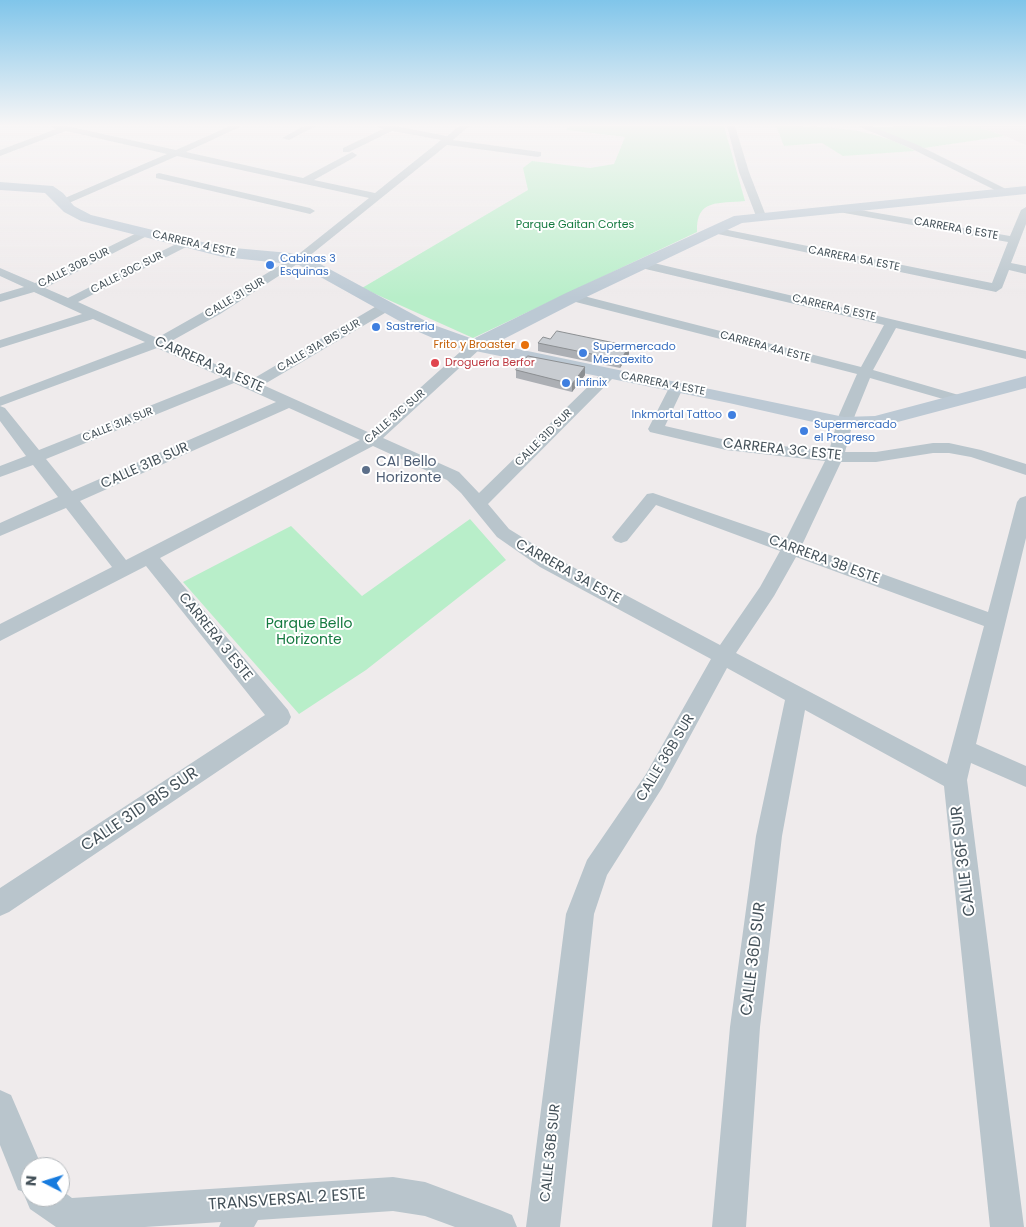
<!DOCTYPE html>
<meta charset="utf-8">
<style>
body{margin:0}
#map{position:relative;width:1026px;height:1227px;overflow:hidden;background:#efebec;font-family:Poppins,sans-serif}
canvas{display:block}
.north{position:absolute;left:20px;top:1157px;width:50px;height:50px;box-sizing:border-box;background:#fff;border:1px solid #b4b9bd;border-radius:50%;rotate:275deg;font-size:14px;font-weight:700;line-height:20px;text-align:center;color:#445159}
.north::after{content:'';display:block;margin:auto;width:18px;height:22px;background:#177bde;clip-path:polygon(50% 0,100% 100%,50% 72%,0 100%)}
</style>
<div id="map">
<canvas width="1026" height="1227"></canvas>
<div class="north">N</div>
</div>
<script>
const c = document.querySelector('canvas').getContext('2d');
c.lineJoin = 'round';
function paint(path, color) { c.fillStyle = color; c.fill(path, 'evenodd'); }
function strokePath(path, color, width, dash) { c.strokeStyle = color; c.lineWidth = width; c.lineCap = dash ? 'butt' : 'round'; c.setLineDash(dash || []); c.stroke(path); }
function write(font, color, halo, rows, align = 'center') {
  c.font = font + ' Poppins,sans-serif'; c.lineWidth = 4; c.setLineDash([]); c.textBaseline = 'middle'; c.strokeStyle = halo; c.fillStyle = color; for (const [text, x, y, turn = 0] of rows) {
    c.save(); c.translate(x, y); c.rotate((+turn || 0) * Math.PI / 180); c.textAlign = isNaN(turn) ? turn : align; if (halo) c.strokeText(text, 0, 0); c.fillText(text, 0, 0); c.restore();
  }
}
paint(new Path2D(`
 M975 126H1026V145L1005 136Z`), '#e0dcde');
paint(new Path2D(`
 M570 126H724L745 201C719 204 696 198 697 232L473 338 362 288 528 190 523 168 532 161 590 168 614 164 625 137 566 130Z
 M776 126C824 126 872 127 915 151L843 156 822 143 784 146Z
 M975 126 1005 136 924 148 868 127Z
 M470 519 506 560 366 670 299 714 183 582 291 526 362 596Z`), '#b8eec9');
paint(new Path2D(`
 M49 126H67L176 150 230 126H242L186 152 303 178 352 152 357 155 355 157 314 180 375 193 441 140 392 131 349 152H343V148L383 129 375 126H395L447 136 459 126H469L453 140 541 152V156L538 157 447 145 308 257 220 314 168 343 251 380 380 304H390L391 307 390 310 263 385 370 433 470 343H480L482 346 480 349 383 438 459 472 479 493 605 370H615L617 373 615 376 488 504 509 529 554 557 720 645 760 587 780 551 656 505 627 541 621 543 615 541 612 537 647 494 653 493 786 539 825 461 726 450 650 432 648 429 670 386 677 382 684 386 665 426 726 440 829 451 839 415 857 374 568 300 566 297 568 294 572 293 861 367 884 325 637 267V261L641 260 1026 351V359L896 328 873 370 962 396 964 399 957 403 870 378 855 415 845 452H876L933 443H949L981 450 1026 464V475L971 457 949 453H933L876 462H841L802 545 988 612 1017 502 1020 498 1026 496V538L976 744 1026 766V787L971 763 967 780 1024 1227H990L944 786 805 710 782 836 760 1027 746 1227H712L730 1027 756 836 785 700 727 668 662 788 607 875 594 914 560 1227H526L566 914 587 860 646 774 711 659 540 567 497 537 461 493 447 480 373 446 160 558 288 710 291 717 288 724 9 912 0 916V888L265 715 146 566 0 641V624L112 567 66 508 0 536V523L58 497 33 465 0 477V466L26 456 0 421V397L145 342 93 319 0 348V340L82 314 34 292 0 302V294L24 287 0 276V268L35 283 141 231H149V235L45 288 68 298 182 241H190V245L78 302 157 338 210 308 300 253 369 198 177 156 62 206 58 205V201L167 154 66 131 0 156V150L56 129ZM157 348 222 377 39 450 5 408 0 406ZM234 383 276 402 72 491 46 459ZM289 408 360 440 126 560 80 501ZM796 557 984 626 947 764 736 653 774 596Z
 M304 126H316L289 140 282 138Z
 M727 126H735L749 172 766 216 765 218H757L756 216 739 172Z
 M858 126H871L918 145 1012 192 1003 194 912 149Z
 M159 173 310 208 315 211 310 214 156 178V174Z
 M837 206 1010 236 1021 210 1026 207V224L1011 263 1026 266V274L1009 270 1002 288 996 292 713 233 707 230 713 227 992 283 1008 242 833 211 832 209Z
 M0 1090 11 1095 42 1167H30V1197H60V1189L72 1198 393 1177 425 1182 500 1210 512 1215 517 1227H455L425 1216 393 1211 258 1220 254 1227H219L221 1222 145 1227H56L30 1209 25 1197 27 1193 18 1190 0 1145Z`), '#b9c5cc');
paint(new Path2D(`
 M0 182 53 186 63 193 74 206 91 215 223 247 290 253 311 259 431 324 473 339 566 293 734 216 1026 186V194L742 223 578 301 494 344 844 417 875 416 1026 376V388L875 428 844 429 729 403 451 346 419 332 299 265 223 257 81 221 64 212 45 193 0 190Z`), '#bcc9d4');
paint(new Path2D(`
 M550 339 629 354 620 368 538 351V343Z
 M585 367V375L572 392 516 378V370Z`), '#acafb4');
paint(new Path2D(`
 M629 346V354L620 368 621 360Z
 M585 367V375L572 392V384Z`), '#8c8f92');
const building = new Path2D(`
 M557 331 629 346 621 360 538 343 543 337 550 339Z
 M528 356 585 367 572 384 516 370Z`);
paint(building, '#c8ccd1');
strokePath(building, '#8c8f92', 1);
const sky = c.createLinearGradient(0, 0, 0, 298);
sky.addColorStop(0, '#80c5ea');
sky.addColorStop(0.42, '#f8f6f6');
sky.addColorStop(1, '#f8f6f600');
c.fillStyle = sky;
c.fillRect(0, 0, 1026, 298);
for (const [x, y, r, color] of [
 [270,265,5,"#3f7fe0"],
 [376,327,5,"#3f7fe0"],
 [525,345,5,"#e8710a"],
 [583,353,5,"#3f7fe0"],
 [435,363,5,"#e0444e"],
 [566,383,5,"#3f7fe0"],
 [732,415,5,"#3f7fe0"],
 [804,431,5,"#3f7fe0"],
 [366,470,5,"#5c6f8a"]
]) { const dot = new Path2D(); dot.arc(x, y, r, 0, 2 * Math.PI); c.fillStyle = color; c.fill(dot); strokePath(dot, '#fff', 2); }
write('11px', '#157a40', '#fff', [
 ["Parque Gaitan Cortes",575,225]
]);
write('11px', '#445159', '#fff', [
 ["CARRERA 6 ESTE",956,229,10],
 ["CARRERA 4 ESTE",194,244,13],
 ["CARRERA 5A ESTE",854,259,11],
 ["CALLE 30B SUR",74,268,-26],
 ["CALLE 30C SUR",127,273,-27],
 ["CALLE 31 SUR",235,298,-31],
 ["CARRERA 5 ESTE",834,308,13],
 ["CALLE 31A BIS SUR",319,346,-30],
 ["CARRERA 4A ESTE",765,347,15],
 ["CARRERA 4 ESTE",663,384,11],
 ["CALLE 31C SUR",395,417,-41],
 ["CALLE 31A SUR",118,425,-22],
 ["CALLE 31D SUR",544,438,-45]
]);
write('11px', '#366cbe', '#fff', [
 ["Cabinas 3",280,259],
 ["Esquinas",280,272],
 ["Sastreria",386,327],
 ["Supermercado",593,347],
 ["Mercaexito",593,360],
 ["Infinix",576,383],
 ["Inkmortal Tattoo",722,415,"right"],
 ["Supermercado",814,425],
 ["el Progreso",814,438]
], 'left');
write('11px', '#c56008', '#fff', [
 ["Frito y Broaster",515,345]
], 'right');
write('11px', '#be3a42', '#fff', [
 ["Droguería Berfor",445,363]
], 'left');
write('14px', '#445159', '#fff', [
 ["CARRERA 3A ESTE",209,365,24],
 ["CARRERA 3C ESTE",782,450,6],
 ["CALLE 31B SUR",145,466,-24],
 ["CARRERA 3B ESTE",824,560,20],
 ["CARRERA 3A ESTE",568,572,29],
 ["CARRERA 3 ESTE",215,637,51],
 ["CALLE 36B SUR",666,758,-59],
 ["CALLE 36B SUR",551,1153,-84]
]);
write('14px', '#4e5e75', '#fff', [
 ["CAI Bello",376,462],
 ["Horizonte",376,478]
], 'left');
write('14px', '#157a40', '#fff', [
 ["Parque Bello",309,624],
 ["Horizonte",309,640]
]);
write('16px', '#445159', '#fff', [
 ["CALLE 31D BIS SUR",140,810,-34],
 ["CALLE 36F SUR",964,861,-97],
 ["CALLE 36D SUR",754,959,-83],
 ["TRANSVERSAL 2 ESTE",287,1200,-4]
]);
</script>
